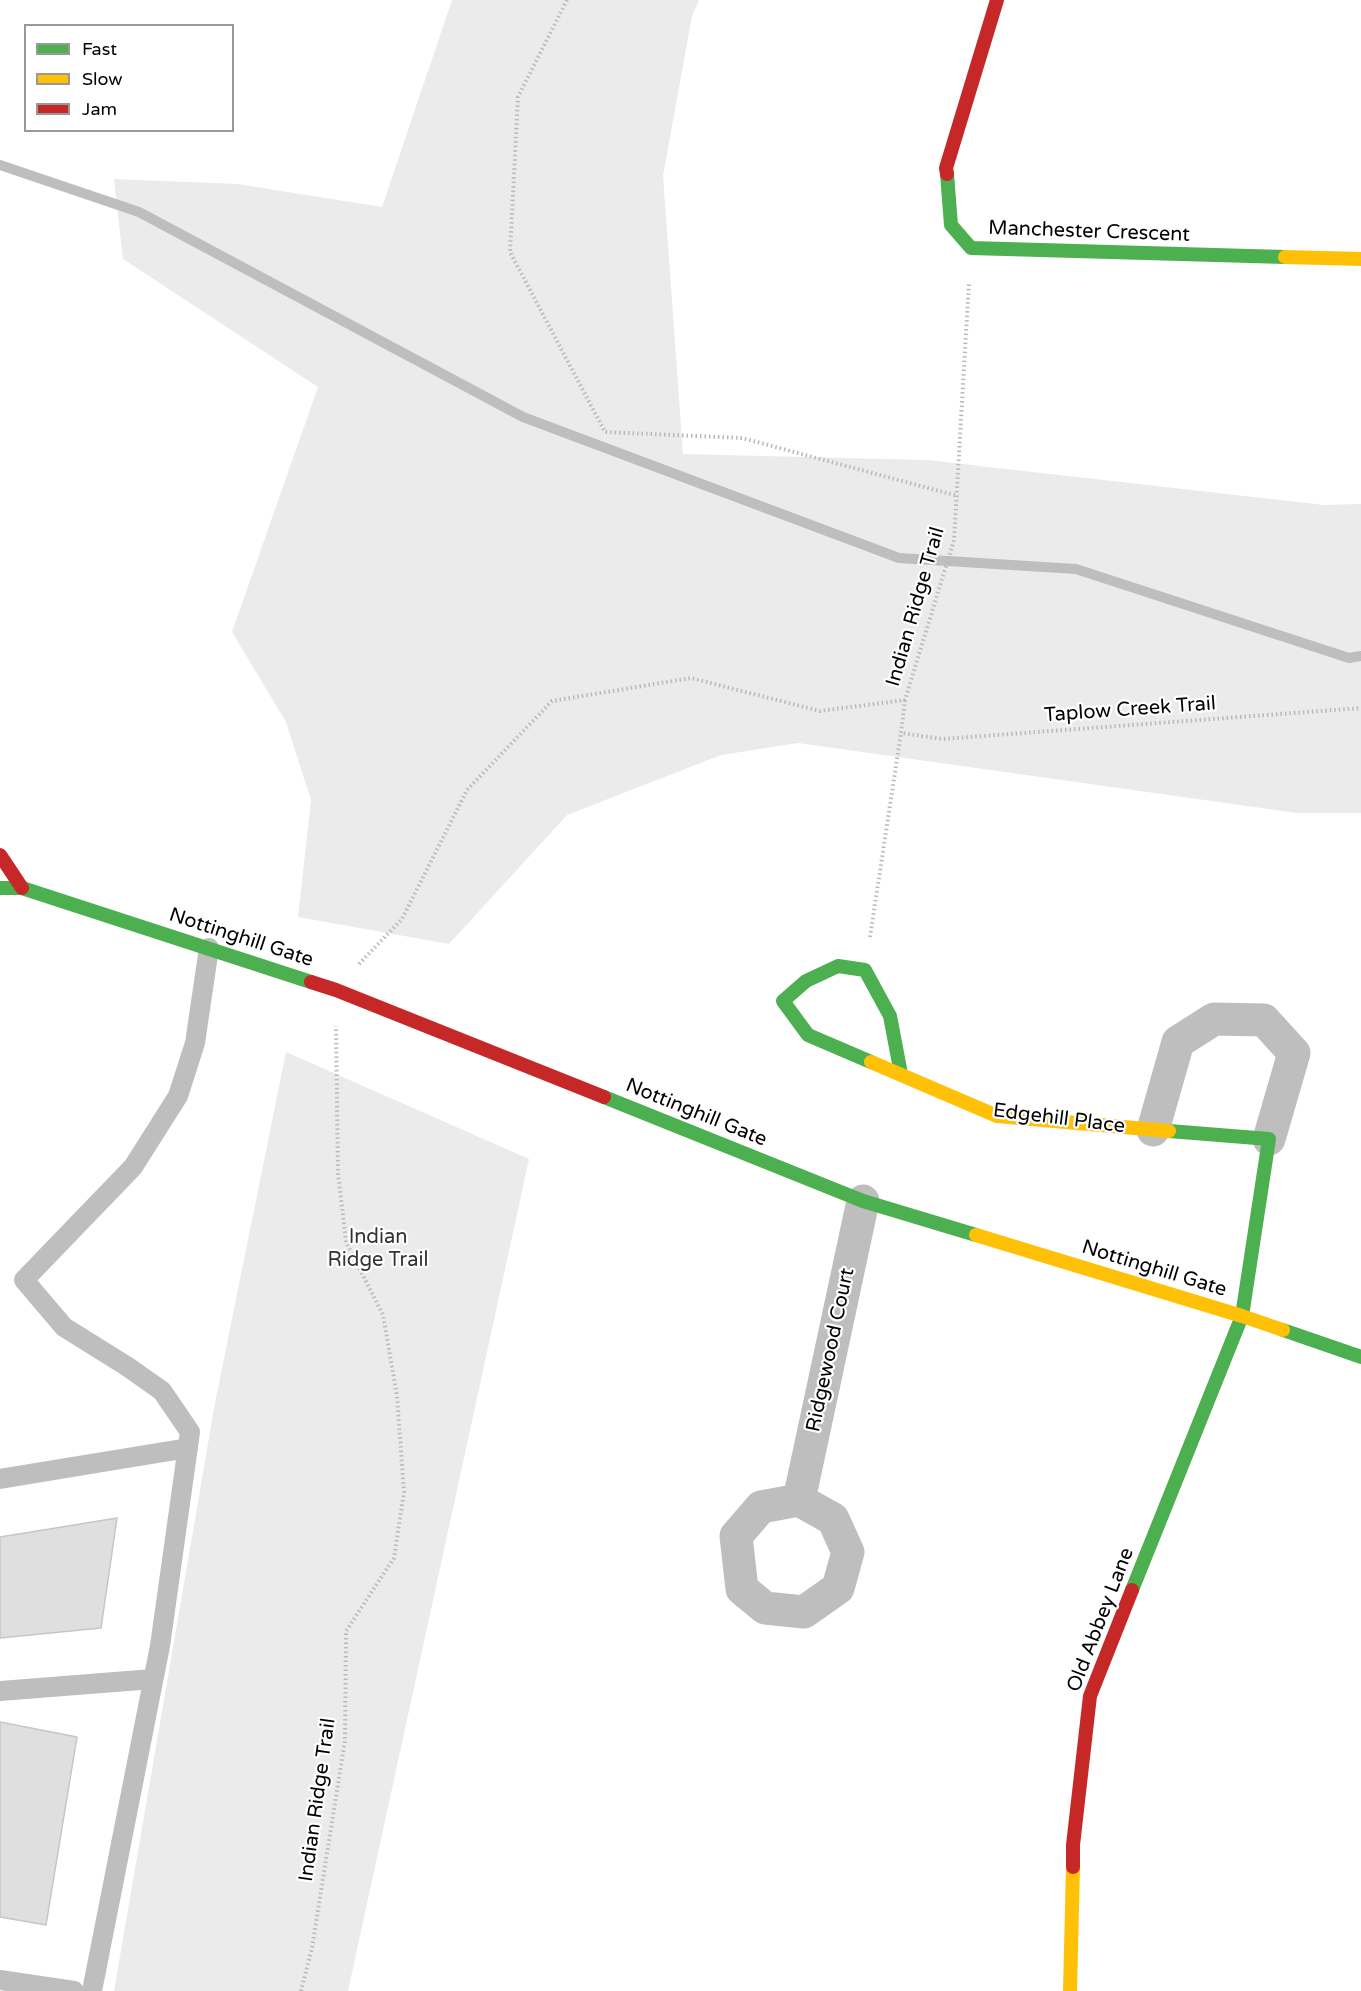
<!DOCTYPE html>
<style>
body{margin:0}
#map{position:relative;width:1361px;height:1991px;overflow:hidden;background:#fff;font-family:"Varela Round",sans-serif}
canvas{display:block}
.legend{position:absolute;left:24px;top:24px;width:210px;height:108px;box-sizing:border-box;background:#fff;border:2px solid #999;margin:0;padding:8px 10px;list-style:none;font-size:18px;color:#000}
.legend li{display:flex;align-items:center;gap:12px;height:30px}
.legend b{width:30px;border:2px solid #999}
</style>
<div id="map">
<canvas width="1361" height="1991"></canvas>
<ul class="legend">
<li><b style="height:8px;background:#4caf50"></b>Fast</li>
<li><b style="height:8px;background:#ffc107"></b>Slow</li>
<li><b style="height:8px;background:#c62828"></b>Jam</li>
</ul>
</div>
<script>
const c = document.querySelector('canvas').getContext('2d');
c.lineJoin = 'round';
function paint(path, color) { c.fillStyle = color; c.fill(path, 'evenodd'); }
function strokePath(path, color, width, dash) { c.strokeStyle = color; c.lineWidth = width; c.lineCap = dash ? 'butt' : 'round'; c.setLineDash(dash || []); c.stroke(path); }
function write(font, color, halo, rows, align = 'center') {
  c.font = font + ' "Varela Round",sans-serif'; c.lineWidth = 4.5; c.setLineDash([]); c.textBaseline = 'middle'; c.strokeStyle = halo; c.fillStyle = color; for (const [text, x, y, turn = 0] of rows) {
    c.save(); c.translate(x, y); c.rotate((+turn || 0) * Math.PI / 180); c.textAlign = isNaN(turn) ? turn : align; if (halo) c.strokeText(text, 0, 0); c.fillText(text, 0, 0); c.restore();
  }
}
paint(new Path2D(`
 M452 0H699L692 16 663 176 683 454 927 460 1324 505 1361 504V813H1297L798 743 721 755 567 815 449 944 298 917 311 800 286 722 232 632 318 387 123 259 114 179 237 184 382 207Z
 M286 1052 529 1159 348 1991H114L215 1403Z`), '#ebebeb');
strokePath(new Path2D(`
 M0 165 139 212 523 417 899 558 1076 569 1349 658 1361 656`), '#bebebe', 10);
const building = new Path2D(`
 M117 1518 101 1628 0 1638V1537Z
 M0 1722 77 1737 46 1925 0 1917Z`);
paint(building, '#dfdfdf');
strokePath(building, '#c6c6c6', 1.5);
strokePath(new Path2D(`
 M567 0 518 97 510 252 605 432 742 438 958 496
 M905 700 901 733 943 739 1361 708
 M870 937 901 733
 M359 964 402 919 467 790 552 701 691 678 820 711 905 700 954 540 969 282
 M301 1991 312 1948 345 1740 346 1631 394 1558 404 1492 397 1396 383 1315 346 1242 338 1173 336 1026`), '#b9b9b9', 4, [1.5, 3]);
strokePath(new Path2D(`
 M0 1479 188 1448
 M0 1691 153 1679
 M0 1980 74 1991
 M92 1991 160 1646 190 1432 162 1391 128 1367 64 1327 24 1280 133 1167 178 1096 195 1043 209 948`), '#bebebe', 20);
strokePath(new Path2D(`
 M1153 1130 1178 1042 1214 1019 1264 1020 1294 1053 1269 1139
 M799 1500 833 1519 848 1552 838 1588 804 1612 765 1608 742 1589 736 1536 761 1507Z
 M799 1500 863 1201`), '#bebebe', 33);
strokePath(new Path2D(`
 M947 174 951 225 971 248 1285 257
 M0 888H22L311 982
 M871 1062 808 1035 783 1001 806 981 838 966 865 970 890 1016 901 1074
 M604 1097 863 1201 976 1235
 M1283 1330 1361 1357
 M1132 1590 1242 1316 1269 1139 1169 1131`), '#4caf50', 14);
strokePath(new Path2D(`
 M1285 257 1361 259
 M871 1062 997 1116 1169 1131
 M976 1235 1242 1316 1283 1330
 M1070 1991 1073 1867`), '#ffc107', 14);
strokePath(new Path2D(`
 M947 174 946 168 997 0
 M0 855 22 888
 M311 982 336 990 604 1097
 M1073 1867V1845L1090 1696 1132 1590`), '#c62828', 14);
write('20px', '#000', '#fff', [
 ["Manchester Crescent",1089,232,2],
 ["Indian Ridge Trail",916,607,-74],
 ["Taplow Creek Trail",1130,710,-4],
 ["Nottinghill Gate",241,938,18],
 ["Nottinghill Gate",696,1113,22],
 ["Edgehill Place",1059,1119,7],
 ["Nottinghill Gate",1154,1269,17],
 ["Ridgewood Court",831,1350,-78],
 ["Old Abbey Lane",1101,1620,-69],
 ["Indian Ridge Trail",318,1800,-82]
]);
write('20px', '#323232', '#fff', [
 ["Indian",378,1238],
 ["Ridge Trail",378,1261]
]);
</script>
